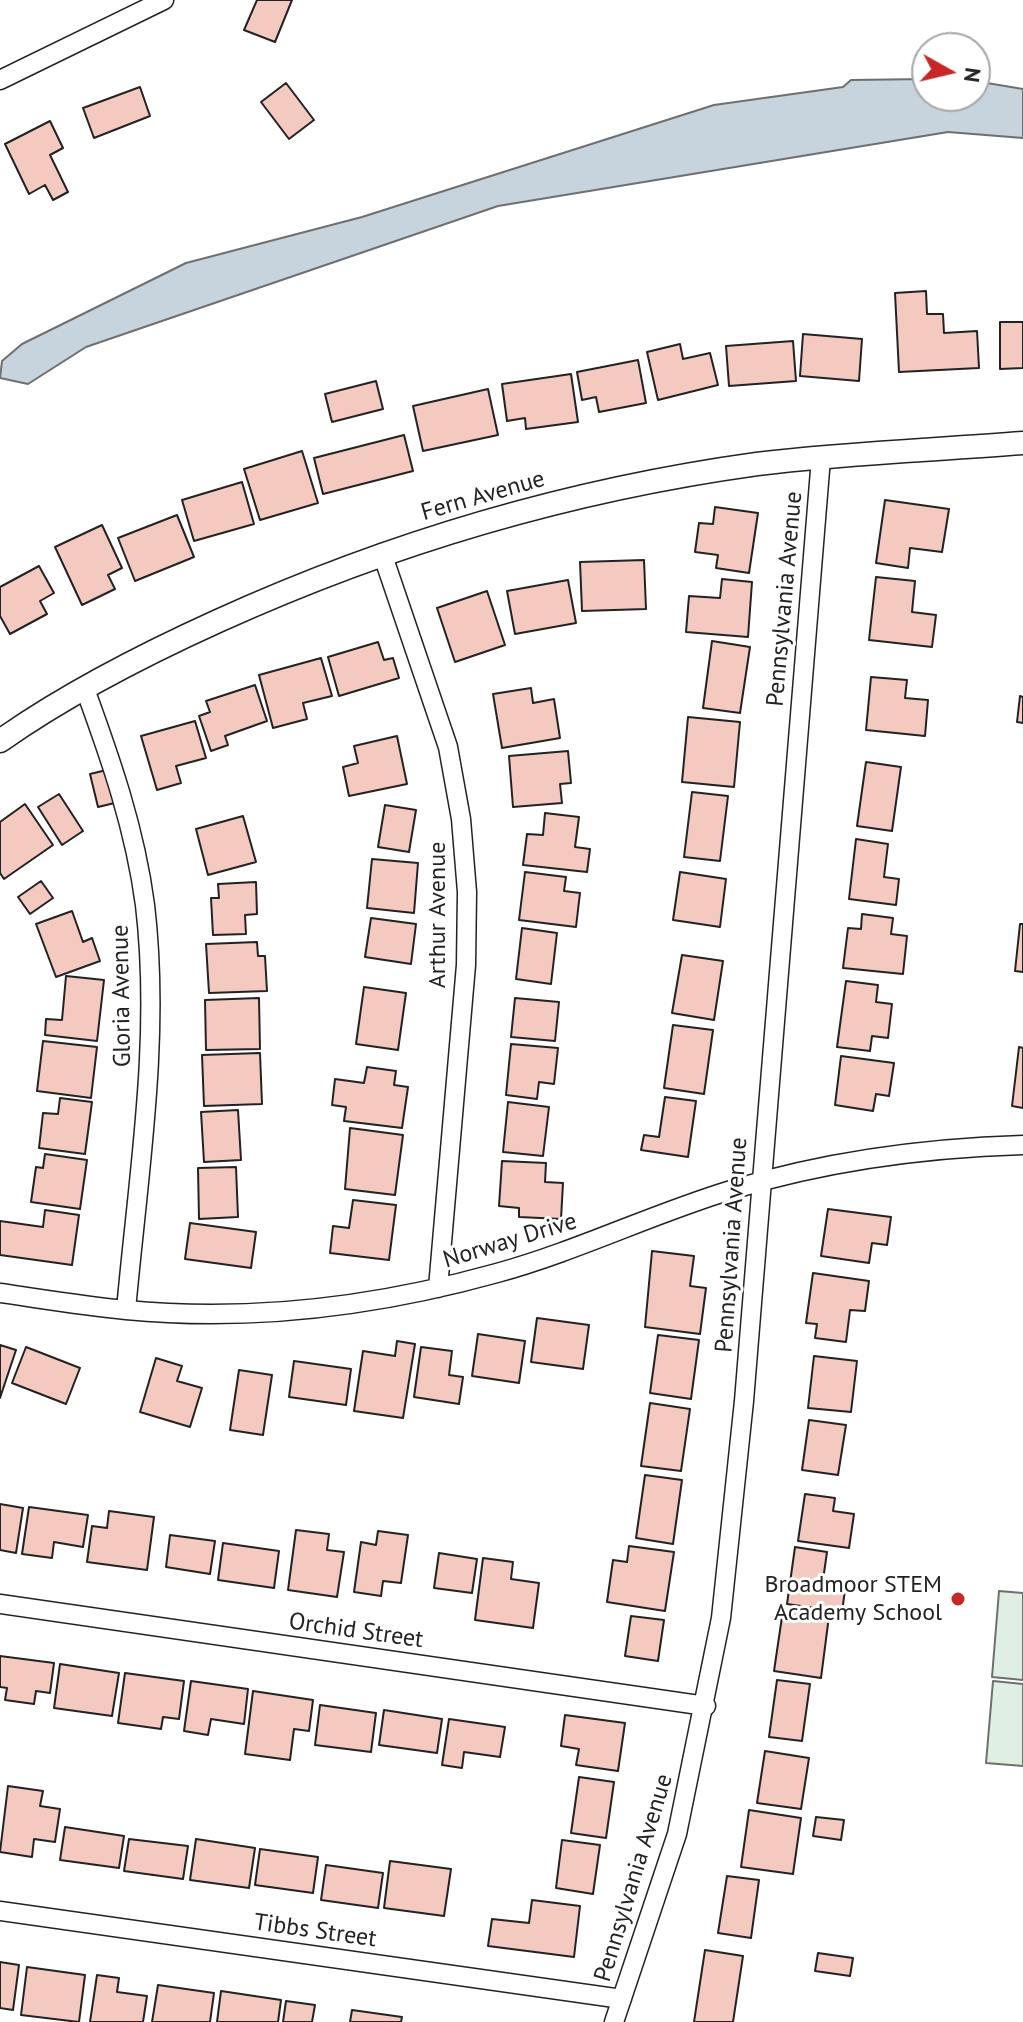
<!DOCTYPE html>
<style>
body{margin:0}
#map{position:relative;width:1023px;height:2022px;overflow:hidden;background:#fff;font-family:"PT Sans",sans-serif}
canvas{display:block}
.north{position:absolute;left:911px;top:32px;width:80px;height:80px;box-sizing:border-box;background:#fff;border:2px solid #a7a7a7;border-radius:50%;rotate:98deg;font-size:22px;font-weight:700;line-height:32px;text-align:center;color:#222}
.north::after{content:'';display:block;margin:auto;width:28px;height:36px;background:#c62828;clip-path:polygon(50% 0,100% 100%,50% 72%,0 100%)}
</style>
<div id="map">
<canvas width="1023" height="2022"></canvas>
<div class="north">N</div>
</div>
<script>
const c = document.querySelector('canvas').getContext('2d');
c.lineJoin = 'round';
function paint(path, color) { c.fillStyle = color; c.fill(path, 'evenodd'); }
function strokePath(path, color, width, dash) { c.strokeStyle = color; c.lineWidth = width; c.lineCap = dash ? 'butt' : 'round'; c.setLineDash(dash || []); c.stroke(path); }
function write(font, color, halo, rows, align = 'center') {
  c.font = font + ' "PT Sans",sans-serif'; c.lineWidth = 6; c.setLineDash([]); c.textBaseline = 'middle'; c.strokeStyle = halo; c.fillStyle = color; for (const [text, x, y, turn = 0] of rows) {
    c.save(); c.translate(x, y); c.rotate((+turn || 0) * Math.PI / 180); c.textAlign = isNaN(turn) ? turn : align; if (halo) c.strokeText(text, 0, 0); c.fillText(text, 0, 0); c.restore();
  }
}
const green = new Path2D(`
 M999 1591 1023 1593V1680L992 1677Z
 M993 1681 1023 1684V1766L986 1763Z`);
paint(green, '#e0efe3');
strokePath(green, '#6f6f6f', 2);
const water = new Path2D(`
 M927 79V96H975V81L1023 89V138L948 132 498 206 86 347 28 384 0 378 2 361 22 344 186 263 362 217 714 105 843 87 851 80Z`);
paint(water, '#c7d3dd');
strokePath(water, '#6f6f6f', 2);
const building = new Path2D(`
 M257 0H292L275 42 244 30Z
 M286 83 314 120 289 139 261 102Z
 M140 87 150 116 94 138 83 108Z
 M50 121 63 148 50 155 68 192 53 200 45 185 29 194 5 144Z
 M926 291 927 314H943L944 333 977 331 979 368 899 372 895 293Z
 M1000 322H1023V368L1000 369Z
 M803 334 862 339 859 381 800 376Z
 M793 341 796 381 729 386 726 346Z
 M680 344 683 359 710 353 718 385 658 400 647 352Z
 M638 360 646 403 599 412 596 397 582 400 577 372Z
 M571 374 578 422 526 429 525 418 507 421 502 384Z
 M376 381 383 409 332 422 325 394Z
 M488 389 498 435 423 451 413 406Z
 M404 435 413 471 323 494 314 458Z
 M302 451 318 503 260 520 244 469Z
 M242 482 254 524 194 541 182 500Z
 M885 500 949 509 942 552 910 548 908 568 876 563Z
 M715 507 758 513 749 573 716 568 718 555 695 552 699 523 713 524Z
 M177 515 194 557 135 581 118 538Z
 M102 525 122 568 108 575 115 589 82 605 55 547Z
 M644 560 646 609 582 611 580 562Z
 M39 566 54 593 40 601 47 614 10 634 0 616V587Z
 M876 577 915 581 912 612 936 615 932 647 869 640Z
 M722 579 752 582 748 637 686 632 689 596 720 598Z
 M568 580 576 623 515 634 507 591Z
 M487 591 505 645 455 662 437 608Z
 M712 641 750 647 740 713 703 708Z
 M378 642 384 660 393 658 399 678 339 696 328 657Z
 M321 658 332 696 303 703 307 719 273 728 259 675Z
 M871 677 907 680 905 698 928 700 925 736 866 730Z
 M255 685 267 721 225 736 228 745 211 751 199 716 210 712 206 701Z
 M531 688 533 703 554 699 560 738 502 748 493 694Z
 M1020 696 1023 697V723L1017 722Z
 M688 717 740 722 734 787 682 782Z
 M195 721 206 758 176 766 181 783 157 790 141 736Z
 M397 736 407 784 349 796 343 767 358 763 354 746Z
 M568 751 571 783 560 784 562 803 513 807 509 756Z
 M866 762 901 767 892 831 857 826Z
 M119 767 127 800 98 807 90 774Z
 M692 792 728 796 720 861 684 857Z
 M59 794 83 831 62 845 38 807Z
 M25 804 53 845 4 879 0 873V822Z
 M385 805 416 810 409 852 378 847Z
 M545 813 579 817 575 847 590 849 587 872 523 865 527 834 543 835Z
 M243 816 256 862 208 875 196 829Z
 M856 839 888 844 884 877 899 879 896 905 849 899Z
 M372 859 418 863 414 913 367 908Z
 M525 872 566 877 564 891 580 893 576 927 519 920Z
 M680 872 726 879 720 927 673 920Z
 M41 881 53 898 30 914 18 897Z
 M256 882 257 914 245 915 246 934 213 935 211 898H219L218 884Z
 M72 911 83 942 92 938 100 961 56 977 36 924Z
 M862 914 893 918 891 934 907 936 903 974 843 968 848 928 861 929Z
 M371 918 416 924 411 964 365 957Z
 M1020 924H1023V972L1015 971Z
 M522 928 557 933 551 984 516 979Z
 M257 942 258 956H265L267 991 209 993 206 944Z
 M682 955 723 961 714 1020 672 1013Z
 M66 976 104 980 97 1041 45 1035 46 1019 62 1020Z
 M846 981 878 985 876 1002 892 1004 888 1038 872 1036 870 1051 837 1047Z
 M364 987 406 993 398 1050 356 1044Z
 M259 998 260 1049 206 1050 205 1000Z
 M515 998 559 1002 555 1041 511 1037Z
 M673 1025 713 1030 704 1094 664 1088Z
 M43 1041 97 1047 91 1098 37 1091Z
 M511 1044 558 1048 554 1084 539 1082 537 1099 506 1095Z
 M1019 1047 1023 1048V1108L1012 1106Z
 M260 1053 262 1104 204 1106 202 1055Z
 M841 1056 894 1063 889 1096 876 1094 873 1111 835 1105Z
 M367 1067 396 1071 394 1085 408 1087 402 1128 344 1121 346 1107 332 1105 335 1079 364 1083Z
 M665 1097 696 1101 688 1157 641 1150 644 1135 659 1137Z
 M60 1098 92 1102 85 1154 39 1148 43 1113 58 1114Z
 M508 1102 549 1107 543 1156 503 1152Z
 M238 1110 241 1160 204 1162 201 1112Z
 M350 1128 403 1135 395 1195 345 1189Z
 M45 1154 87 1160 80 1209 31 1202 36 1167 43 1168Z
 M502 1161 546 1163 545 1182 563 1183 561 1219 519 1217V1208L499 1206Z
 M236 1167 238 1217 199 1219 198 1168Z
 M353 1200 396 1205 389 1260 330 1253 333 1226 349 1228Z
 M828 1209 891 1217 887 1245 872 1243 869 1263 821 1256Z
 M45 1210 79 1215 72 1265 0 1255V1221L43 1227Z
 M190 1223 256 1232 251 1268 185 1259Z
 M652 1251 694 1256 690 1286 706 1288 700 1334 645 1327Z
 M813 1273 869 1281 865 1311 850 1310 846 1342 815 1338 817 1324 806 1323Z
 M537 1318 589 1325 583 1369 531 1362Z
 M478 1334 525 1341 519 1383 472 1376Z
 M658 1335 699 1340 691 1399 650 1393Z
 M397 1341 415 1344 403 1418 354 1411 363 1351 395 1356Z
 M0 1345 16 1350 0 1398Z
 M26 1347 80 1368 66 1404 12 1383Z
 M421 1347 452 1351 449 1375 463 1377 459 1404 414 1397Z
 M814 1356 857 1361 851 1412 808 1408Z
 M156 1358 182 1366 177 1381 202 1388 190 1427 140 1412Z
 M294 1361 351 1369 346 1405 289 1397Z
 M239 1370 272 1375 263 1435 230 1430Z
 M650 1403 690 1409 681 1471 641 1466Z
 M809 1420 846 1425 838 1475 802 1470Z
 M645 1475 682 1480 673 1544 636 1538Z
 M805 1494 835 1498 833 1511 854 1514 849 1548 798 1541Z
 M0 1504 23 1508 16 1553 0 1550Z
 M29 1507 88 1515 83 1547 54 1542 52 1558 22 1554Z
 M109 1511 154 1517 147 1570 87 1562 92 1526 107 1528Z
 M296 1530 329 1534 327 1550 344 1552 337 1597 288 1590Z
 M378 1531 408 1535 401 1583 383 1581 381 1596 354 1592 361 1542 376 1545Z
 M170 1535 215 1541 210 1574 166 1567Z
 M223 1543 279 1551 274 1588 218 1580Z
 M629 1546 674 1552 665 1611 607 1602 613 1560 627 1562Z
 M795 1547 827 1552 823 1580 846 1583 842 1612 787 1604Z
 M439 1553 477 1559 472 1593 434 1588Z
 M483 1558 513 1562 511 1579 539 1583 533 1628 475 1620Z
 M783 1610 829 1616 821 1678 774 1671Z
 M631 1616 664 1620 658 1661 625 1656Z
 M0 1656 54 1663 50 1693 36 1691 34 1704 5 1700 7 1688 0 1687Z
 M60 1664 119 1673 112 1716 54 1708Z
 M125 1673 184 1681 179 1719 163 1717 161 1729 118 1723Z
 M777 1680 810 1684 802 1741 769 1737Z
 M191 1681 248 1689 244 1724 211 1719 208 1735 184 1731Z
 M253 1691 313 1700 309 1731 294 1729 290 1760 245 1754Z
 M320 1705 376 1713 371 1752 315 1745Z
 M384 1710 442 1719 437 1753 379 1745Z
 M565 1715 625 1723 618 1771 576 1765 579 1749 561 1746Z
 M449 1719 505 1727 500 1757 464 1752 462 1768 442 1765Z
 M765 1751 809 1758 801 1809 757 1803Z
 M579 1777 614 1782 606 1838 571 1833Z
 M8 1786 43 1791 40 1806 60 1809 55 1842 34 1839 32 1857 0 1852Z
 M749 1810 801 1818 793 1874 741 1867Z
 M816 1817 844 1820 841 1840 813 1836Z
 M65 1827 124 1836 119 1868 60 1860Z
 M129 1839 188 1846 183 1879 124 1871Z
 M196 1839 255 1848 249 1888 190 1880Z
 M562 1840 600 1845 593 1894 556 1888Z
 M260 1849 318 1857 313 1893 255 1885Z
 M390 1861 451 1869 444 1916 384 1908Z
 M326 1865 383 1873 378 1908 321 1900Z
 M727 1876 759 1880 751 1938 718 1933Z
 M532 1900 580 1906 574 1957 488 1946 492 1919 529 1923Z
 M705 1950 743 1956 733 2022H694Z
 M818 1953 853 1958 850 1976 815 1971Z
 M0 1962 19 1965 13 2010 0 2008Z
 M27 1967 85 1975 79 2022 21 2015Z
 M97 1975 119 1978 117 1992 147 1996 143 2022H90Z
 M158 1985 214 1993 210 2022H152Z
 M221 1991 281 2000 278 2022H217Z
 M286 2001 315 2005 312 2022H283Z
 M352 2010 402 2017 401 2022H350Z`);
paint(building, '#f3c9c0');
strokePath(building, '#222', 2);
const minor = new Path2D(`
 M0 80 164 0
 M382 553 448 747 461 819 467 892 466 965 438 1288
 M85 689C111 760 135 829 145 905 161 1039 138 1176 126 1310
 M0 1293C42 1299 84 1306 126 1310 250 1322 378 1306 497 1273 577 1251 652 1214 731 1190 826 1161 924 1148 1023 1145
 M0 1604 706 1706
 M0 1911 622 1999
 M614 2022 677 1834 721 1618 744 1401 821 458`);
const tertiary = new Path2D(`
 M0 741C68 693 143 655 218 621 390 543 569 490 757 464 845 453 935 450 1023 443`);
strokePath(minor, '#222', 21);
strokePath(tertiary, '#222', 25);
strokePath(minor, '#fff', 18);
strokePath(tertiary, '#fff', 22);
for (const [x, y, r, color] of [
 [958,1599,8,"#c62828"]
]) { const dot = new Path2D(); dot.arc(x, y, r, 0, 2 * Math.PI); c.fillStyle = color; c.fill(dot); strokePath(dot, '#fff', 3); }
write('24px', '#222', '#fff', [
 ["Fern Avenue",483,496,-16],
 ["Pennsylvania Avenue",785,599,-85],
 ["Arthur Avenue",438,915,-90],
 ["Gloria Avenue",122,996,-91],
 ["Norway Drive",510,1241,-17],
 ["Pennsylvania Avenue",732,1245,-86],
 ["Orchid Street",356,1631,8],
 ["Pennsylvania Avenue",634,1878,-73],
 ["Tibbs Street",315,1931,8]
]);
write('24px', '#222', '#fff', [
 ["Broadmoor STEM",942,1585],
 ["Academy School",942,1613]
], 'right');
</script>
